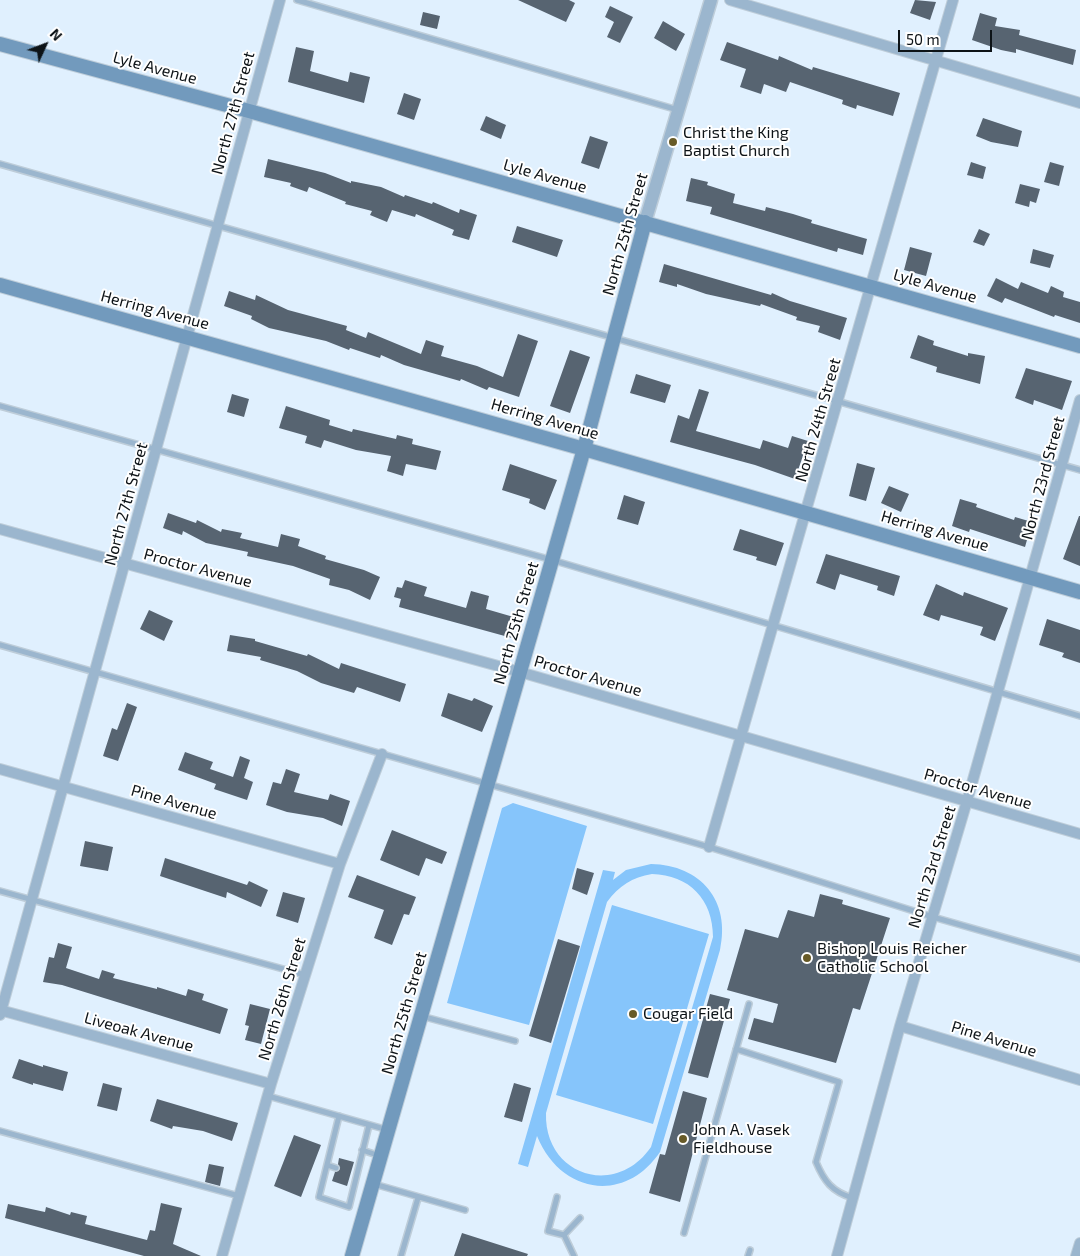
<!DOCTYPE html>
<style>
body{margin:0}
#map{position:relative;width:1080px;height:1256px;overflow:hidden;background:#e0f0fe;font-family:"Exo 2",sans-serif}
canvas{display:block}
.north{position:absolute;left:20px;top:20px;width:50px;height:50px;-webkit-text-stroke:4px #fff;paint-order:stroke;rotate:47deg;font-size:14px;font-weight:700;line-height:20px;text-align:center;color:#0d1317}
.north::after{content:'';display:block;margin:auto;width:18px;height:22px;background:#0d1317;clip-path:polygon(50% 0,100% 100%,50% 72%,0 100%)}
.scale{position:absolute;left:898px;top:30px;width:94px;height:22px;box-sizing:border-box;border:2px solid #0d1317;border-top:0;padding-left:6px;font-size:15px;line-height:18px;white-space:nowrap;color:#0d1317;-webkit-text-stroke:4px #fff;paint-order:stroke}
</style>
<div id="map">
<canvas width="1080" height="1256"></canvas>
<div class="north">N</div>
<div class="scale">50 m</div>
</div>
<script>
const c = document.querySelector('canvas').getContext('2d');
c.lineJoin = 'round';
function paint(path, color) { c.fillStyle = color; c.fill(path, 'evenodd'); }
function strokePath(path, color, width, dash) { c.strokeStyle = color; c.lineWidth = width; c.lineCap = dash ? 'butt' : 'round'; c.setLineDash(dash || []); c.stroke(path); }
function write(font, color, halo, rows, align = 'center') {
  c.font = font + ' "Exo 2",sans-serif'; c.lineWidth = 4; c.setLineDash([]); c.textBaseline = 'middle'; c.strokeStyle = halo; c.fillStyle = color; for (const [text, x, y, turn = 0] of rows) {
    c.save(); c.translate(x, y); c.rotate((+turn || 0) * Math.PI / 180); c.textAlign = isNaN(turn) ? turn : align; if (halo) c.strokeText(text, 0, 0); c.fillText(text, 0, 0); c.restore();
  }
}
paint(new Path2D(`
 M513 803 587 826 529 1025 447 1003 502 808Z
 M651 864C701 865 731 901 720 950L660 1152C624 1205 560 1193 537 1136L528 1167 518 1164 603 870 615 872 613 880 626 870ZM652 874C689 875 713 899 713 937L651 1147C615 1199 544 1175 546 1113L607 902C619 886 632 877 652 874Z
 M612 905 709 934 653 1124 556 1095Z`), '#86c5fb');
paint(new Path2D(`
 M518 0H569L575 3 566 22Z
 M915 0 936 2 930 20 910 13Z
 M610 6 633 17 620 43 607 37 614 22 605 17Z
 M423 12 440 16 437 29 420 25Z
 M980 13 997 18 995 26 1020 30 1019 35 1076 50 1073 65 1016 49V53L1001 50 972 40Z
 M663 21 685 34 676 51 654 38Z
 M727 42 778 60 779 56 812 70 813 67 900 93 893 116 857 105 856 109 842 104 843 100 790 82 786 92 764 84 761 94 740 87 746 69 720 60Z
 M296 47 314 51 310 71 348 82 350 72 370 77 364 103 288 82Z
 M404 93 421 99 414 120 397 114Z
 M486 116 506 125 501 139 480 130Z
 M983 118 1022 131 1018 147 991 142 976 136Z
 M590 136 608 142 599 169 581 163Z
 M268 159 325 173 351 183V181L381 187 404 197 405 195 432 204 433 202 459 213 460 209 477 215 469 240 452 235 454 230 416 214 415 217 392 210 387 222 370 215 372 211 345 204 346 202 309 187 307 192 290 186 291 183 264 177Z
 M971 162 986 167 983 179 967 175Z
 M1050 162 1064 166 1059 186 1044 182Z
 M691 178 708 182 707 185 735 194 733 203 765 211 766 207 793 214 812 220 811 223 867 239 863 255 838 248 837 252 710 214 712 207 686 201Z
 M1020 184 1040 189 1036 203 1030 201 1029 207 1015 203Z
 M517 226 563 240 557 257 512 242Z
 M979 229 990 234 984 246 973 242Z
 M910 247 932 253 926 276 904 270Z
 M1033 249 1054 255 1050 268 1030 263Z
 M664 264 771 295 772 293 790 301 847 318 840 340 818 332 820 326 796 320 797 317 761 304 760 306 706 294 677 284V287L659 282Z
 M996 278 1018 289 1021 282 1048 293 1051 286 1064 292 1063 297 1080 302V323L1055 315 1054 317 1005 298 1002 303 987 296Z
 M229 291 255 300 256 295 288 310 347 326 346 330 366 338 368 332 421 354 426 340 444 346 441 356 477 366 503 377 518 334 538 341 519 397 489 387 487 390 461 379 460 381 404 365 381 355 380 358 350 348 349 350 326 341 269 328 251 319 252 316 224 306Z
 M918 335 934 341 933 345 968 356V353L985 356 980 384 936 372 937 367 910 358Z
 M570 350 590 357 570 413 550 406Z
 M1026 368 1072 381 1062 410 1034 400 1033 405 1015 398Z
 M636 374 671 385 665 403 630 393Z
 M699 389 709 392 696 431 760 449 763 440 788 448 792 436 808 441 795 479 755 465 670 442 678 415 689 419Z
 M232 394 249 399 244 417 227 412Z
 M286 406 330 420 329 425 352 432 353 429 396 439 397 435 413 439 412 444 441 451 436 470 406 464 403 476 387 471 391 456 356 450 324 440 321 448 305 443 307 436 279 428Z
 M857 463 875 468 866 501 849 496Z
 M510 464 557 480 545 510 529 503 530 499 502 490Z
 M889 486 909 494 901 512 881 503Z
 M624 495 645 502 638 525 617 519Z
 M960 499 977 504 976 507 1014 520 1015 517 1032 522 1025 547 970 529 969 532 952 526Z
 M168 513 196 523 197 520 221 532 222 529 242 533 240 538 278 547 281 534 300 539 298 546 326 556 325 559 364 570 380 577 370 600 349 590 329 585 330 579 293 566 247 556 248 552 206 543 183 531 182 535 163 528Z
 M1079 516H1080V566L1063 559Z
 M740 529 784 543 776 566 756 560 757 557 733 550Z
 M826 554 900 576 894 596 877 590 878 586 840 574 835 590 816 583Z
 M405 580 427 587 424 596 466 608 471 591 489 596 486 609 517 618 512 638 399 607 401 599 394 597 397 587 402 588Z
 M936 584 963 596 964 592 1008 608 995 641 980 635 983 627 941 615 939 621 923 615Z
 M149 610 173 621 164 641 140 629Z
 M1047 619 1080 630V663L1062 657 1064 653 1039 645Z
 M230 635 255 639V641L307 656 308 654 339 669 341 663 406 684 400 702 357 687 354 693 321 683 297 671 260 660 261 657 227 651Z
 M448 693 472 701 474 698 493 706 482 732 441 716Z
 M127 703 137 707 118 761 103 756 112 728 117 730Z
 M185 752 213 762 210 769 233 777 240 756 250 760 244 778 253 782 247 800 214 789 216 784 178 770Z
 M286 769 300 774 294 792 328 800 330 794 350 801 342 826 323 818 287 812 266 805 273 782 281 784Z
 M392 830 447 852 442 864 426 858 419 876 380 860Z
 M85 841 113 847 108 871 80 866Z
 M165 858 247 885 249 881 268 890 261 907 227 892 226 898 160 876Z
 M577 868 594 873 587 895 572 889Z
 M357 875 416 897 409 915 404 914 392 945 374 938 384 910 348 897Z
 M283 892 305 898 298 923 276 916Z
 M820 894 843 900 842 904 890 918 860 1010 853 1008 836 1063 748 1039 754 1018 773 1023 778 1004 727 990 745 929 778 938 788 910 814 917Z
 M558 939 580 946 551 1043 529 1036Z
 M58 943 72 947 66 968 99 979 102 970 115 974 113 978 157 989V987L186 996 188 989 204 994 202 1000 228 1009 220 1034 62 985 43 982 49 957 54 958Z
 M710 994 730 999 708 1078 688 1073Z
 M250 1004 270 1009 261 1044 245 1040 249 1026 245 1025Z
 M19 1059 43 1067V1065L68 1072 63 1091 33 1083V1085L12 1078Z
 M103 1083 122 1088 117 1111 97 1106Z
 M514 1083 531 1088 522 1122 504 1117Z
 M683 1091 707 1098 680 1202 649 1193 660 1154 665 1155Z
 M157 1099 238 1123 232 1141 203 1131 173 1126 172 1129 150 1121Z
 M294 1135 321 1145 301 1197 274 1186Z
 M339 1158 354 1162 347 1186 332 1181 335 1172 340 1169 338 1164Z
 M209 1164 224 1167 220 1186 205 1182Z
 M161 1203 182 1208 173 1244 201 1256H144L5 1218 8 1204 45 1212 46 1207 70 1215 71 1212 87 1216 85 1224 147 1240 150 1230 155 1231Z
 M462 1233 528 1254 527 1256H454Z`), '#576471');
const service = new Path2D(`
 M297 0 678 110
 M0 164 1080 470
 M0 406 552 560 1080 716
 M0 645 709 847 933 917 1080 959
 M0 891 305 975
 M421 1016 515 1041
 M736 1049 839 1082 816 1162C824 1181 832 1192 853 1198
 M268 1096 388 1130
 M339 1116 319 1197 349 1207 369 1125
 M0 1131 239 1196
 M362 1150 380 1156
 M327 1165 336 1168
 M374 1184 465 1210
 M557 1197 548 1231 564 1235 574 1256
 M684 1233 749 1004
 M564 1235 580 1218
 M401 1256 418 1198
 M748 1256 750 1250`);
const minor = new Path2D(`
 M730 0 1080 103
 M0 529 520 672 1080 834
 M0 769 340 864
 M709 847 953 0
 M0 1010 271 1084
 M0 1015 280 0
 M900 1026 1080 1080
 M222 1256 271 1084 340 864 382 754
 M837 1256 900 1026 967 801 1080 400
 M1076 1256 1080 1243`);
const tertiary = new Path2D(`
 M645 222 711 0`);
const secondary = new Path2D(`
 M0 44 249 111 1080 346
 M0 285 584 449 1080 592
 M352 1256 584 449 645 222`);
strokePath(service, '#becdd9', 8);
strokePath(minor, '#becdd9', 12);
strokePath(tertiary, '#becdd9', 15);
strokePath(secondary, '#becdd9', 16);
strokePath(service, '#9bb6ce', 5);
strokePath(minor, '#9bb6ce', 10);
strokePath(tertiary, '#9bb6ce', 12);
strokePath(secondary, '#729abd', 14);
for (const [x, y, r, color] of [
 [673,142,5,"#675a27"],
 [807,958,5,"#675a27"],
 [633,1014,5,"#675a27"],
 [683,1139,5,"#675a27"]
]) { const dot = new Path2D(); dot.arc(x, y, r, 0, 2 * Math.PI); c.fillStyle = color; c.fill(dot); strokePath(dot, '#fff', 2); }
write('16px', '#0d1317', '#fff', [
 ["Lyle Avenue",155,68,15],
 ["North 27th Street",233,113,-75],
 ["Lyle Avenue",545,176,16],
 ["North 25th Street",625,234,-74],
 ["Lyle Avenue",935,286,16],
 ["Herring Avenue",155,310,15],
 ["Herring Avenue",545,419,16],
 ["North 24th Street",818,420,-74],
 ["North 23rd Street",1043,478,-75],
 ["North 27th Street",126,504,-75],
 ["Herring Avenue",935,531,16],
 ["Proctor Avenue",198,568,15],
 ["North 25th Street",516,623,-74],
 ["Proctor Avenue",588,676,16],
 ["Proctor Avenue",978,789,16],
 ["Pine Avenue",174,802,16],
 ["North 23rd Street",932,867,-73],
 ["North 26th Street",282,999,-73],
 ["North 25th Street",404,1013,-74],
 ["Liveoak Avenue",139,1032,15],
 ["Pine Avenue",994,1039,17]
]);
write('16px', '#0d1317', '#fff', [
 ["Christ the King",683,133],
 ["Baptist Church",683,151],
 ["Bishop Louis Reicher",817,949],
 ["Catholic School",817,967],
 ["Cougar Field",643,1014],
 ["John A. Vasek",693,1130],
 ["Fieldhouse",693,1148]
], 'left');
</script>
